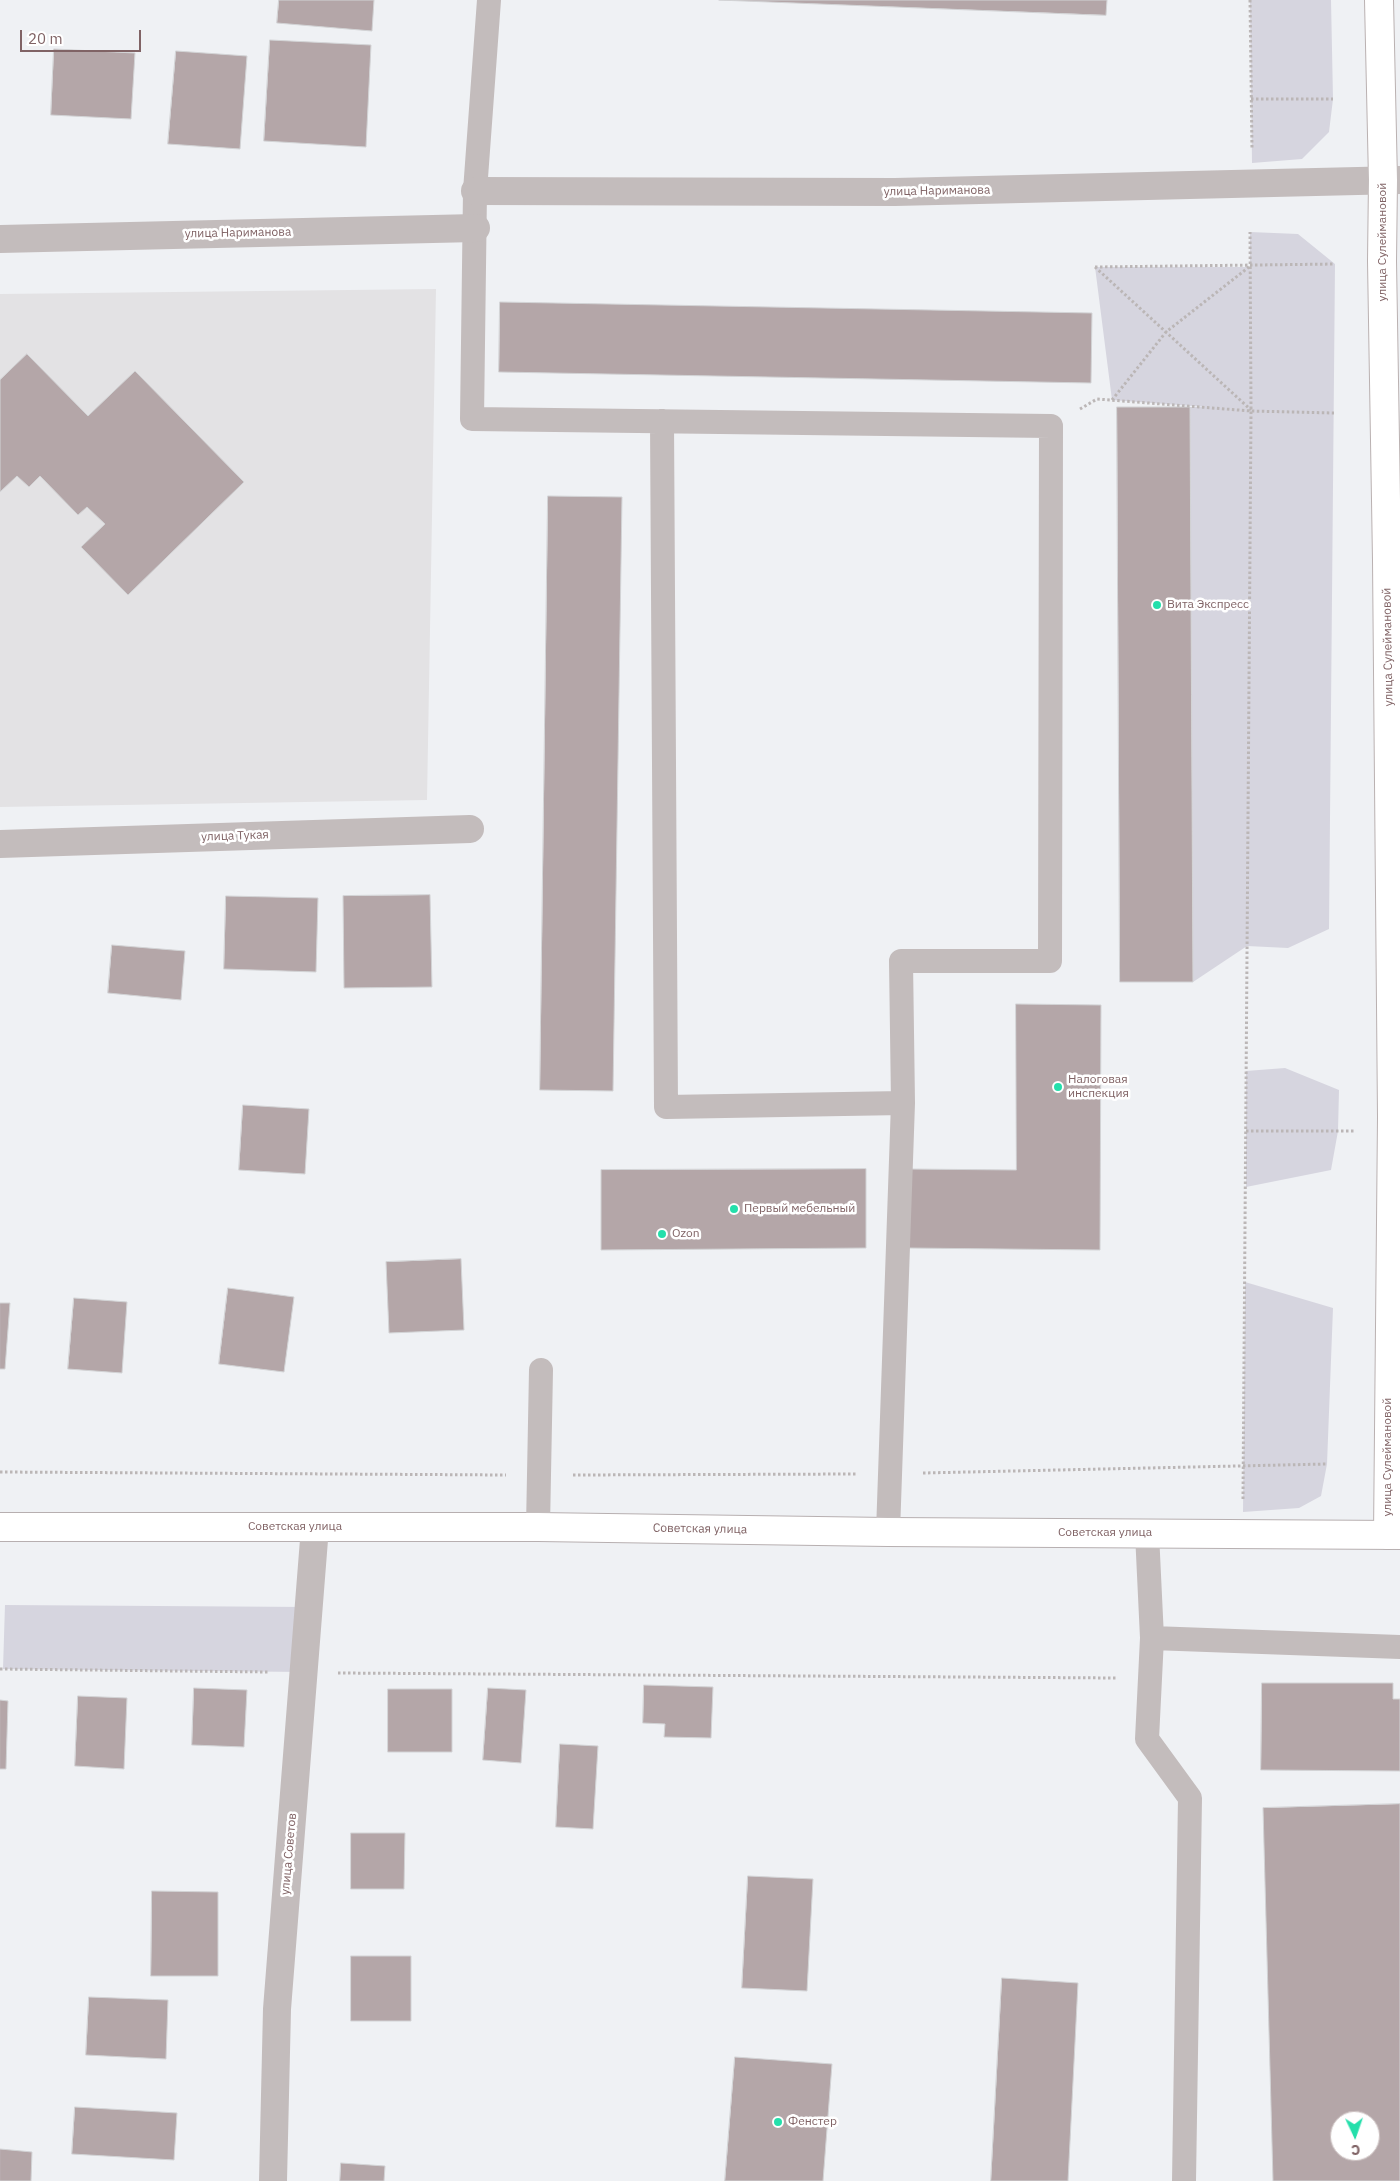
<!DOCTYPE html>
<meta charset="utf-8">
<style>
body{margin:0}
#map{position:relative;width:1400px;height:2181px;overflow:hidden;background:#eff1f4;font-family:"IBM Plex Sans",sans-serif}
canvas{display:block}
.north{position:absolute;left:1330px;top:2111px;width:50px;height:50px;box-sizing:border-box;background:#fff;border:1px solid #ccc1c1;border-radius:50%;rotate:177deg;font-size:14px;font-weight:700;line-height:20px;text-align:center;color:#806365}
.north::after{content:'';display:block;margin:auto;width:18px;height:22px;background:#24dfab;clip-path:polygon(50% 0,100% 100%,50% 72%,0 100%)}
.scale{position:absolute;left:20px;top:30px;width:121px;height:22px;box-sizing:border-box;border:2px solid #806365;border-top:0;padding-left:6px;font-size:15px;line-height:18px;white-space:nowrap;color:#806365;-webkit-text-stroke:4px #fff;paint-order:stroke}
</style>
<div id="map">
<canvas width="1400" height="2181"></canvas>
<div class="north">С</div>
<div class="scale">20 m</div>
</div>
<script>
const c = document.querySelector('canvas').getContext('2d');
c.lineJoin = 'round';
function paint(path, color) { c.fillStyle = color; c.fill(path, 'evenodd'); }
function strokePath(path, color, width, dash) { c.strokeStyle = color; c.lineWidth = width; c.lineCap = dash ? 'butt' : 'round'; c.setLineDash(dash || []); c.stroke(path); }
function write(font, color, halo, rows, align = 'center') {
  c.font = font + ' "IBM Plex Sans",sans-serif'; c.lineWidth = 5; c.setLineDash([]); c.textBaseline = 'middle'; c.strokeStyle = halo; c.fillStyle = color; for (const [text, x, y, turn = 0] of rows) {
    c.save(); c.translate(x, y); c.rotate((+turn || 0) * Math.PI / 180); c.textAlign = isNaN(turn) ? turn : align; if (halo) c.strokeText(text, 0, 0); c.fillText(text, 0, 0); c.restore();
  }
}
paint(new Path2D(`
 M436 289 427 800 0 807V294Z`), '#e3e2e4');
paint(new Path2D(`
 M1250 0H1331L1333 99 1329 132 1302 159 1252 163Z
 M1250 232 1298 234 1335 264 1329 929 1288 948 1247 946 1193 982 1190 407H1206L1112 400 1095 267H1250Z
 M1285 1068 1339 1090 1338 1131 1331 1170 1246 1187V1071Z
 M1245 1282 1333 1308 1327 1464 1321 1496 1299 1508 1243 1512Z
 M5 1605 309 1607 304 1672 3 1669Z`), '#d6d5df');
const building = new Path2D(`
 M279 0H374L372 31 277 23Z
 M719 0H1107L1106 15Z
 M270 40 371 45 366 147 264 141Z
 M54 49 135 53 131 119 51 115Z
 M176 51 247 56 240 149 168 144Z
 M500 302 1092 313 1091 383 499 372Z
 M27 354 88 416 135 371 244 482 128 595 81 547 105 524 87 507 78 515 40 476 29 487 17 476 0 492V380Z
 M1117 407H1190L1193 982H1120Z
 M548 496 622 497 613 1091 540 1090Z
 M430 895 432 987 344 988 343 896Z
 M226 896 318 898 316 972 224 969Z
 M112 945 185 951 181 1000 108 993Z
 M1016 1004 1101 1005 1100 1250 908 1248V1169L1016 1170Z
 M243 1105 309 1109 305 1174 239 1170Z
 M866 1169V1248L601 1250V1170Z
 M461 1259 464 1330 389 1333 386 1262Z
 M228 1288 294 1297 284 1372 219 1364Z
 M74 1298 127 1302 122 1373 68 1369Z
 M0 1303H10L5 1369H0Z
 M1262 1683H1393V1699H1400V1771L1261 1770Z
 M644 1685 713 1687 711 1738 664 1737 665 1724 643 1723Z
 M194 1688 247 1690 244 1747 192 1745Z
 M488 1688 526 1690 521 1763 483 1760Z
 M388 1689H452V1752H388Z
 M78 1696 127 1698 124 1769 75 1766Z
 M0 1700 8 1701 6 1769H0Z
 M560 1744 598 1746 593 1829 556 1827Z
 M1400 1804V2181H1273L1263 1808ZM1340 2121H1370V2151H1340Z
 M351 1833H405L404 1889H351Z
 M748 1876 813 1879 807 1991 742 1988Z
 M152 1891 218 1892V1976H151Z
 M351 1956H411V2021H351Z
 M1002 1978 1078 1983 1068 2181H991Z
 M89 1997 168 2000 166 2059 86 2055Z
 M735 2057 832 2064 823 2181H725Z
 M75 2107 177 2113 174 2160 72 2154Z
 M0 2149 32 2152 31 2181H0Z
 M341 2163 385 2166 384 2181H340Z`);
paint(building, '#b4a6a8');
strokePath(building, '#d2d3d5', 1);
const secondary = new Path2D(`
 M1379 0 1383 180 1382 261 1387 560 1392 1117 1388 1535`);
const primary = new Path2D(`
 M0 1527H538L888 1532 1400 1535`);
strokePath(secondary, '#bab1b1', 30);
strokePath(primary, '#b7afb0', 30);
strokePath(new Path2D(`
 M1250 0 1252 150
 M1251 99H1333
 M1095 267 1335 264
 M1095 267 1251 410
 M1112 400 1166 332 1249 267
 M1080 409 1097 399 1251 411 1334 413
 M1246 1131H1356
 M0 1472 506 1475
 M923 1473 1327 1464
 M573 1475 856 1474
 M1243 1499 1251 411 1250 232
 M0 1669 270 1672
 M338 1673 1117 1678`), '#bbb6b6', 3, [2.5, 2.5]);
strokePath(new Path2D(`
 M489 0 475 191 472 419 1051 426 1050 961H901L903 1103 888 1532
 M662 421 666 1107 903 1103
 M538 1527 541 1370
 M1147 1533 1152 1638 1147 1739 1190 1798 1184 2181
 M1152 1638 1400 1647`), '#c3bcbc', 24);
strokePath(new Path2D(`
 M475 191 895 192 1400 180
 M0 239 476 228
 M0 844 470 829
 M273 2181 277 2009 315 1527`), '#c3bcbc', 28);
strokePath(secondary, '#fff', 28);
strokePath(primary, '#fff', 28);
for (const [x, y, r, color] of [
 [1157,605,5,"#24dfab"],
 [1058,1087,5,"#24dfab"],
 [734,1209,5,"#24dfab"],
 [662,1234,5,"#24dfab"],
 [778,2122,5,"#24dfab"]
]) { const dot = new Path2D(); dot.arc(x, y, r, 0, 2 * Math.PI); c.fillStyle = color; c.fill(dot); strokePath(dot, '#fff', 2); }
write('12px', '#806365', '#fff', [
 ["улица Нариманова",937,191,-1],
 ["улица Нариманова",238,233,-1],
 ["улица Сулеймановой",1383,242,-90],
 ["улица Сулеймановой",1388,647,-91],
 ["улица Тукая",235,836,-2],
 ["улица Сулеймановой",1388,1457,-90],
 ["Советская улица",295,1527],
 ["Советская улица",700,1529,1],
 ["Советская улица",1105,1533],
 ["улица Советов",289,1854,-85]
]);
write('12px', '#806365', '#fff', [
 ["Вита Экспресс",1167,605],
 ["Налоговая",1068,1080],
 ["инспекция",1068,1094],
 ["Первый мебельный",744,1209],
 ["Ozon",672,1234],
 ["Фенстер",788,2122]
], 'left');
</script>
